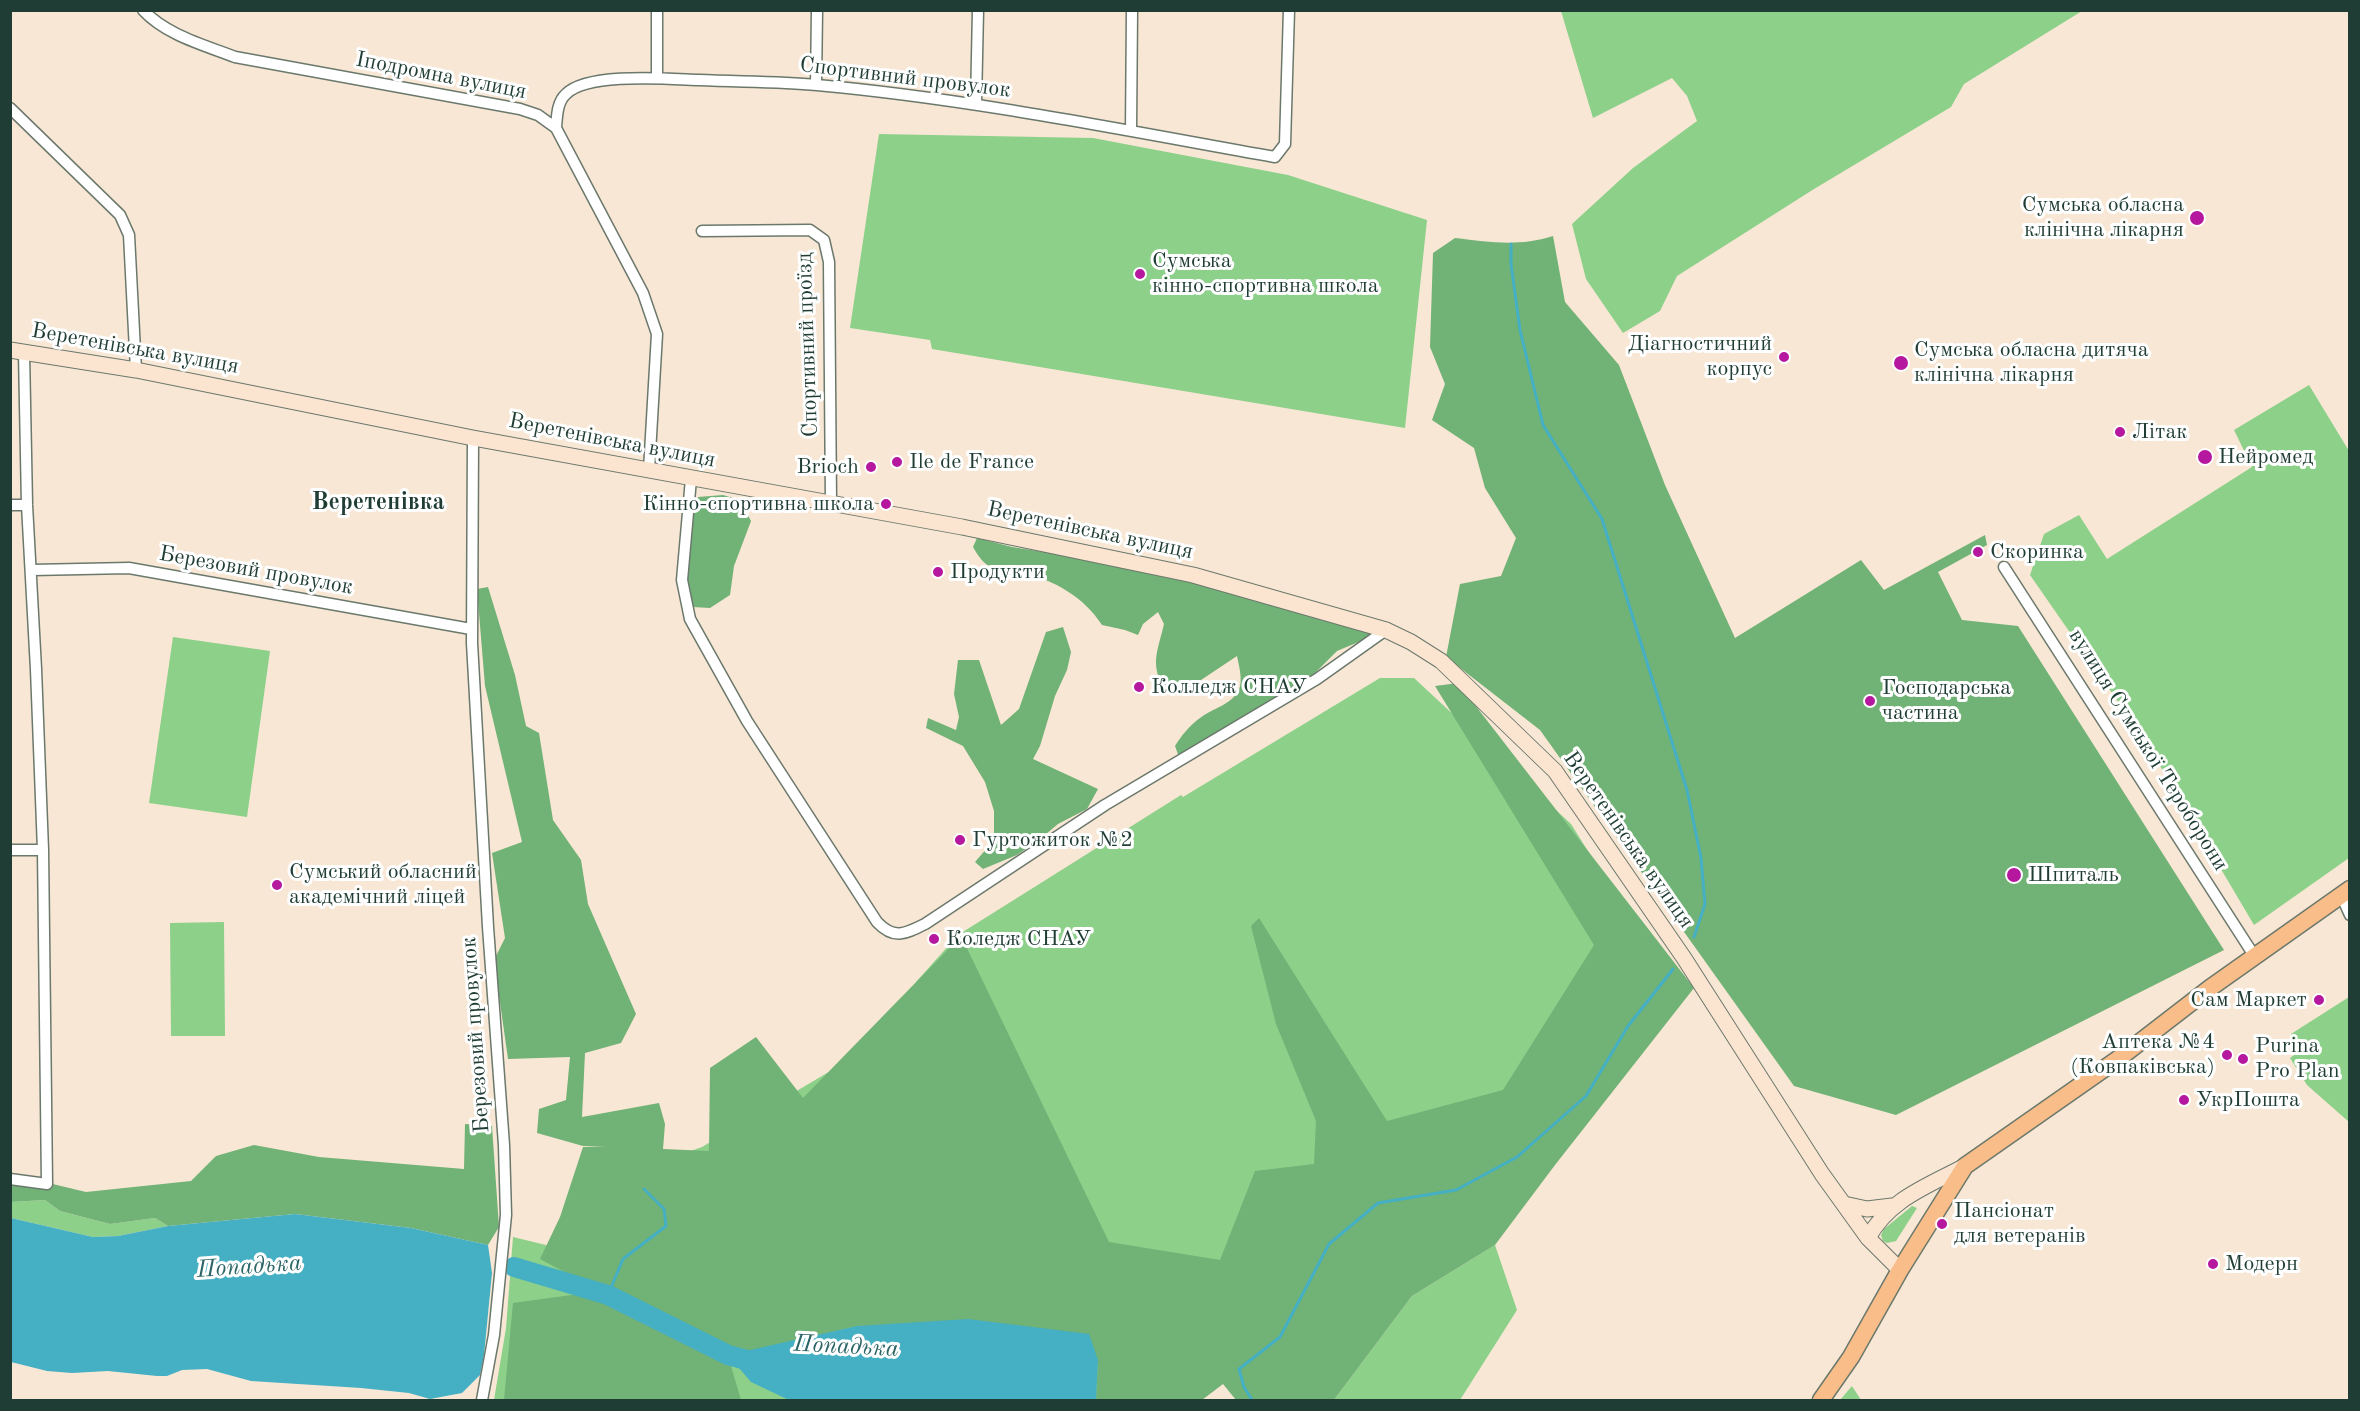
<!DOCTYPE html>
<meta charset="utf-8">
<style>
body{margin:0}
#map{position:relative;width:2360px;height:1411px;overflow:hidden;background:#f8e7d4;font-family:"Old Standard TT",serif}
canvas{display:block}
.frame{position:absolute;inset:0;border:12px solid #1f3d34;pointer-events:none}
</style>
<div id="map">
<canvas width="2360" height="1411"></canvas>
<div class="frame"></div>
</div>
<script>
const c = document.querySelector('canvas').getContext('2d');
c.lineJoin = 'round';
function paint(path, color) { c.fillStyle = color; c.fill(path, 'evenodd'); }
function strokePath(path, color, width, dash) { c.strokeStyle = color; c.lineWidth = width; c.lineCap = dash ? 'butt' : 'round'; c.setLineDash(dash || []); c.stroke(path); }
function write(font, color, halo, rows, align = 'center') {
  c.font = font + ' "Old Standard TT",serif'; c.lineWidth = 6; c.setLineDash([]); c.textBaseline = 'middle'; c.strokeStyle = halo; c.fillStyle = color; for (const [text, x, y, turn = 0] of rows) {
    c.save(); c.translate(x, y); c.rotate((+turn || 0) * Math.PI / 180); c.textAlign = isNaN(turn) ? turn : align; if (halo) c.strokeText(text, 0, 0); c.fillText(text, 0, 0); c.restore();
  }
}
paint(new Path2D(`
 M1561 11V10L2082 11 1964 84 1951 107 1814 189 1677 276 1660 311 1623 333 1586 279 1572 224 1633 168 1697 121 1687 96 1672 78 1593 118Z
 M879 134 1093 138 1288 175 1427 220 1405 428 932 349 930 340 850 328Z
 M2309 385 2349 451V858L2254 925 2146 742 2030 575 2044 534 2079 515 2107 559 2252 467 2234 430Z
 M173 637 270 651 247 817 149 803Z
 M1380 678H1414L1571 824 1668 979 1138 1400H494L506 1328 513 1237 587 1255 671 1158 702 1147 903 1028 916 982 958 935 1181 795 1183 797Z
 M224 922 225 1036H171L170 923Z
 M2349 997 2350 1121 2349 1122 2307 1085 2290 1058 2301 1050 2291 1034Z
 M45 1200 60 1211 110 1224 155 1218 168 1226 118 1236 93 1237 11 1218V1202Z
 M1912 1206 1917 1208 1896 1241 1887 1243 1883 1241 1881 1235 1884 1229Z
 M1495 1245 1517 1310 1460 1400H1334L1412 1296Z
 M1852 1386 1861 1400H1840Z`), '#8cd08a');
paint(new Path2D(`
 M1553 236 1565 302 1619 365 1665 485 1735 638 1861 560 1884 590 1985 535 1987 545 1938 572 1962 620 2018 626 2224 950 1896 1115 1794 1086 1540 730 1446 657 1460 584 1501 576 1516 538 1485 488 1474 448 1432 420 1445 384 1430 347 1433 253 1455 238C1490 242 1518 247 1553 236Z
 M723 495 740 500 751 521 734 566 730 595 710 608 693 607 686 580 693 515 698 497Z
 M977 538 1012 547 1128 565 1380 633 1337 651 1312 676 1179 757 1175 746C1181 736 1190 725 1200 718 1213 708 1231 705 1239 690 1243 680 1239 666 1237 656L1192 686 1167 693C1149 665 1157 654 1164 624L1158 612 1143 624 1138 635 1125 630 1102 625C1084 597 1055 581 1023 572 997 565 989 576 973 547Z
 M488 587 515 675 526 726 539 733 553 820 581 860 588 904 636 1014 621 1043 585 1053 582 1117 659 1103 665 1124 663 1149 709 1151 710 1068 756 1037 803 1098 961 936 1109 1242 1220 1260 1255 1171 1314 1164 1316 1121 1276 1024 1251 926 1259 918 1387 1121 1503 1090 1594 945 1435 686 1458 683 1694 988 1555 1165 1495 1245 1412 1296 1334 1400H1236L1223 1384 1202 1400H1096L1098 1360 857 1326 728 1356 741 1400H504L513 1303 600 1291 540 1259 560 1217 583 1147H606L583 1146 537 1133 539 1109 566 1100 570 1057 508 1059 494 960 505 938 492 853 522 842 485 686 477 589Z
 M1063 627 1071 652 1067 670 1055 696 1040 746 1033 759 1098 789 1087 809 1058 824 1039 840 1017 855 983 869 975 862 994 840V811L985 782 963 746 926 728 928 718 956 730 959 717 954 694 958 660H979L1001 725 1019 709 1046 632Z
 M465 1124 492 1126 499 1227 488 1245 411 1228 295 1214 168 1226 155 1218 110 1224 60 1211 45 1200 11 1202V1174L86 1192 191 1181 216 1156 254 1145 319 1157 464 1169Z`), '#71b276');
paint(new Path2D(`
 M295 1214 411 1228 488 1245 492 1273 484 1355 480 1375 462 1393 430 1399 409 1393 361 1388 251 1381 207 1369 182 1370 167 1376H157L108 1371 72 1373 47 1371 11 1362V1218L93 1237 118 1236 168 1226Z
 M968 1319 1089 1334 1098 1360 1096 1400H789L751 1382 728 1355 857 1326Z`), '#45afc4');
strokePath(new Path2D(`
 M1511 244V264L1520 330 1543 425 1602 519 1687 790 1701 858 1705 904 1694 937
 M608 1295 623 1259 666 1226 664 1209 644 1189
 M1252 1400 1244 1387 1239 1369 1280 1337 1329 1244 1378 1203 1456 1190 1517 1157 1586 1096 1628 1026 1673 969`), '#45afc4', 3);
strokePath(new Path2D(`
 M514 1267 608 1295 728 1355 754 1362`), '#45afc4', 20);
const street = new Path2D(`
 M143 10C166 35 204 45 235 57L520 109 538 115 556 128 643 293 657 334 649 470
 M657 10V78
 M816 85 817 10
 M976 104 978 10
 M10 108 120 215 129 235 136 370
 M556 128C557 116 557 102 566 94 588 72 669 79 699 80 739 82 778 81 817 85 971 99 1123 130 1275 157L1285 144 1289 10
 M1131 131 1132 10
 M702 231 810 230 824 240 829 262 831 503
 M473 438 472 643 488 927 504 1145 506 1215 494 1335 482 1400
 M691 479 682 580 690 619 747 721 877 922C894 940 905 934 925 924L1105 805 1317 679 1386 630
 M10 505H27
 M2004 567 2255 957
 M32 570 129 568 471 629
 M10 850H43
 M2341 895 2350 915
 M10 1179 47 1184 43 850 36 669 27 505 24 353`);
const secondary = new Path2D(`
 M10 350 136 370 473 438 962 527 1193 575 1386 630 1411 642 1441 661 1555 771 1684 958 1822 1174 1868 1238 1900 1270
 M1844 1204 1867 1209 1892 1206
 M1868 1238C1889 1199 1928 1186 1965 1166`);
const primary = new Path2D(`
 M1821 1400 1851 1357 1900 1270 1965 1166 2118 1059 2210 988 2350 889`);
strokePath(street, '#6b786c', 13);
strokePath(secondary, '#6b786c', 17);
strokePath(primary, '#6b786c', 19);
strokePath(street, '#fff', 10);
strokePath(secondary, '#fce5d0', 15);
strokePath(primary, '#f8bd89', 16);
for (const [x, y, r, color] of [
 [2197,218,8,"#b5179e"],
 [1140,274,6,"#b5179e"],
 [1784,357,6,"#b5179e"],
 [1901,363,8,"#b5179e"],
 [2120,432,6,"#b5179e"],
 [2205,457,8,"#b5179e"],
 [897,462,6,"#b5179e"],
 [871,467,6,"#b5179e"],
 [886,504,6,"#b5179e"],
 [1978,552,6,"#b5179e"],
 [938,572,6,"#b5179e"],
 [1139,687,6,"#b5179e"],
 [1870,701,6,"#b5179e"],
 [960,840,6,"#b5179e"],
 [2014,875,8,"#b5179e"],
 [277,885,6,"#b5179e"],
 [934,939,6,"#b5179e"],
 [2319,1000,6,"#b5179e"],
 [2227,1055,6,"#b5179e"],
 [2243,1059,6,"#b5179e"],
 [2184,1100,6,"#b5179e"],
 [1942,1224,6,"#b5179e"],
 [2213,1264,6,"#b5179e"]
]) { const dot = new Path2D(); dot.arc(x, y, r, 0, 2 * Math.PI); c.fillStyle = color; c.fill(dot); strokePath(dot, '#fff', 2); }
write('22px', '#1f3d34', '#fff', [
 ["Іподромна вулиця",441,76,11],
 ["Спортивний провулок",905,78,7],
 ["Спортивний проїзд",808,345,-92],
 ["Веретенівська вулиця",135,349,10],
 ["Веретенівська вулиця",612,441,11],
 ["Веретенівська вулиця",1090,531,12],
 ["Березовий провулок",256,571,10],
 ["вулиця Сумської Тероборони",2148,750,58],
 ["Веретенівська вулиця",1628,840,55],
 ["Березовий провулок",476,1035,-94]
]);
write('22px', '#1f3d34', '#fff', [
 ["Сумська обласна",2184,205,"right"],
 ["клінічна лікарня",2184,230,"right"],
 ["Сумська",1152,261],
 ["кінно-спортивна школа",1152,286],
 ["Діагностичний",1772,344,"right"],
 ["корпус",1772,369,"right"],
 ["Сумська обласна дитяча",1914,350],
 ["клінічна лікарня",1914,375],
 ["Літак",2132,432],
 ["Нейромед",2218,457],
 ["Ile de France",909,462],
 ["Brioch",859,467,"right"],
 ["Кінно-спортивна школа",874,504,"right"],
 ["Скоринка",1990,552],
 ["Продукти",950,572],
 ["Колледж СНАУ",1151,687],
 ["Господарська",1882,688],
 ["частина",1882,713],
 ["Гуртожиток №2",972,840],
 ["Сумський обласний",289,872],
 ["академічний ліцей",289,897],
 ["Шпиталь",2028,875],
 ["Коледж СНАУ",946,939],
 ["Сам Маркет",2307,1000,"right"],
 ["Аптека №4",2215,1042,"right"],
 ["(Ковпаківська)",2215,1067,"right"],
 ["Purina",2255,1046],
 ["Pro Plan",2255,1071],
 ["УкрПошта",2196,1100],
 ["Пансіонат",1954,1211],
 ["для ветеранів",1954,1236],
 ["Модерн",2225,1264]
], 'left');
write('bold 24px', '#1f3d34', '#fff', [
 ["Веретенівка",378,503]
]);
write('italic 24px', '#2c6566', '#fff', [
 ["Попадька",249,1267,-4],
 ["Попадька",846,1347,3]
]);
</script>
